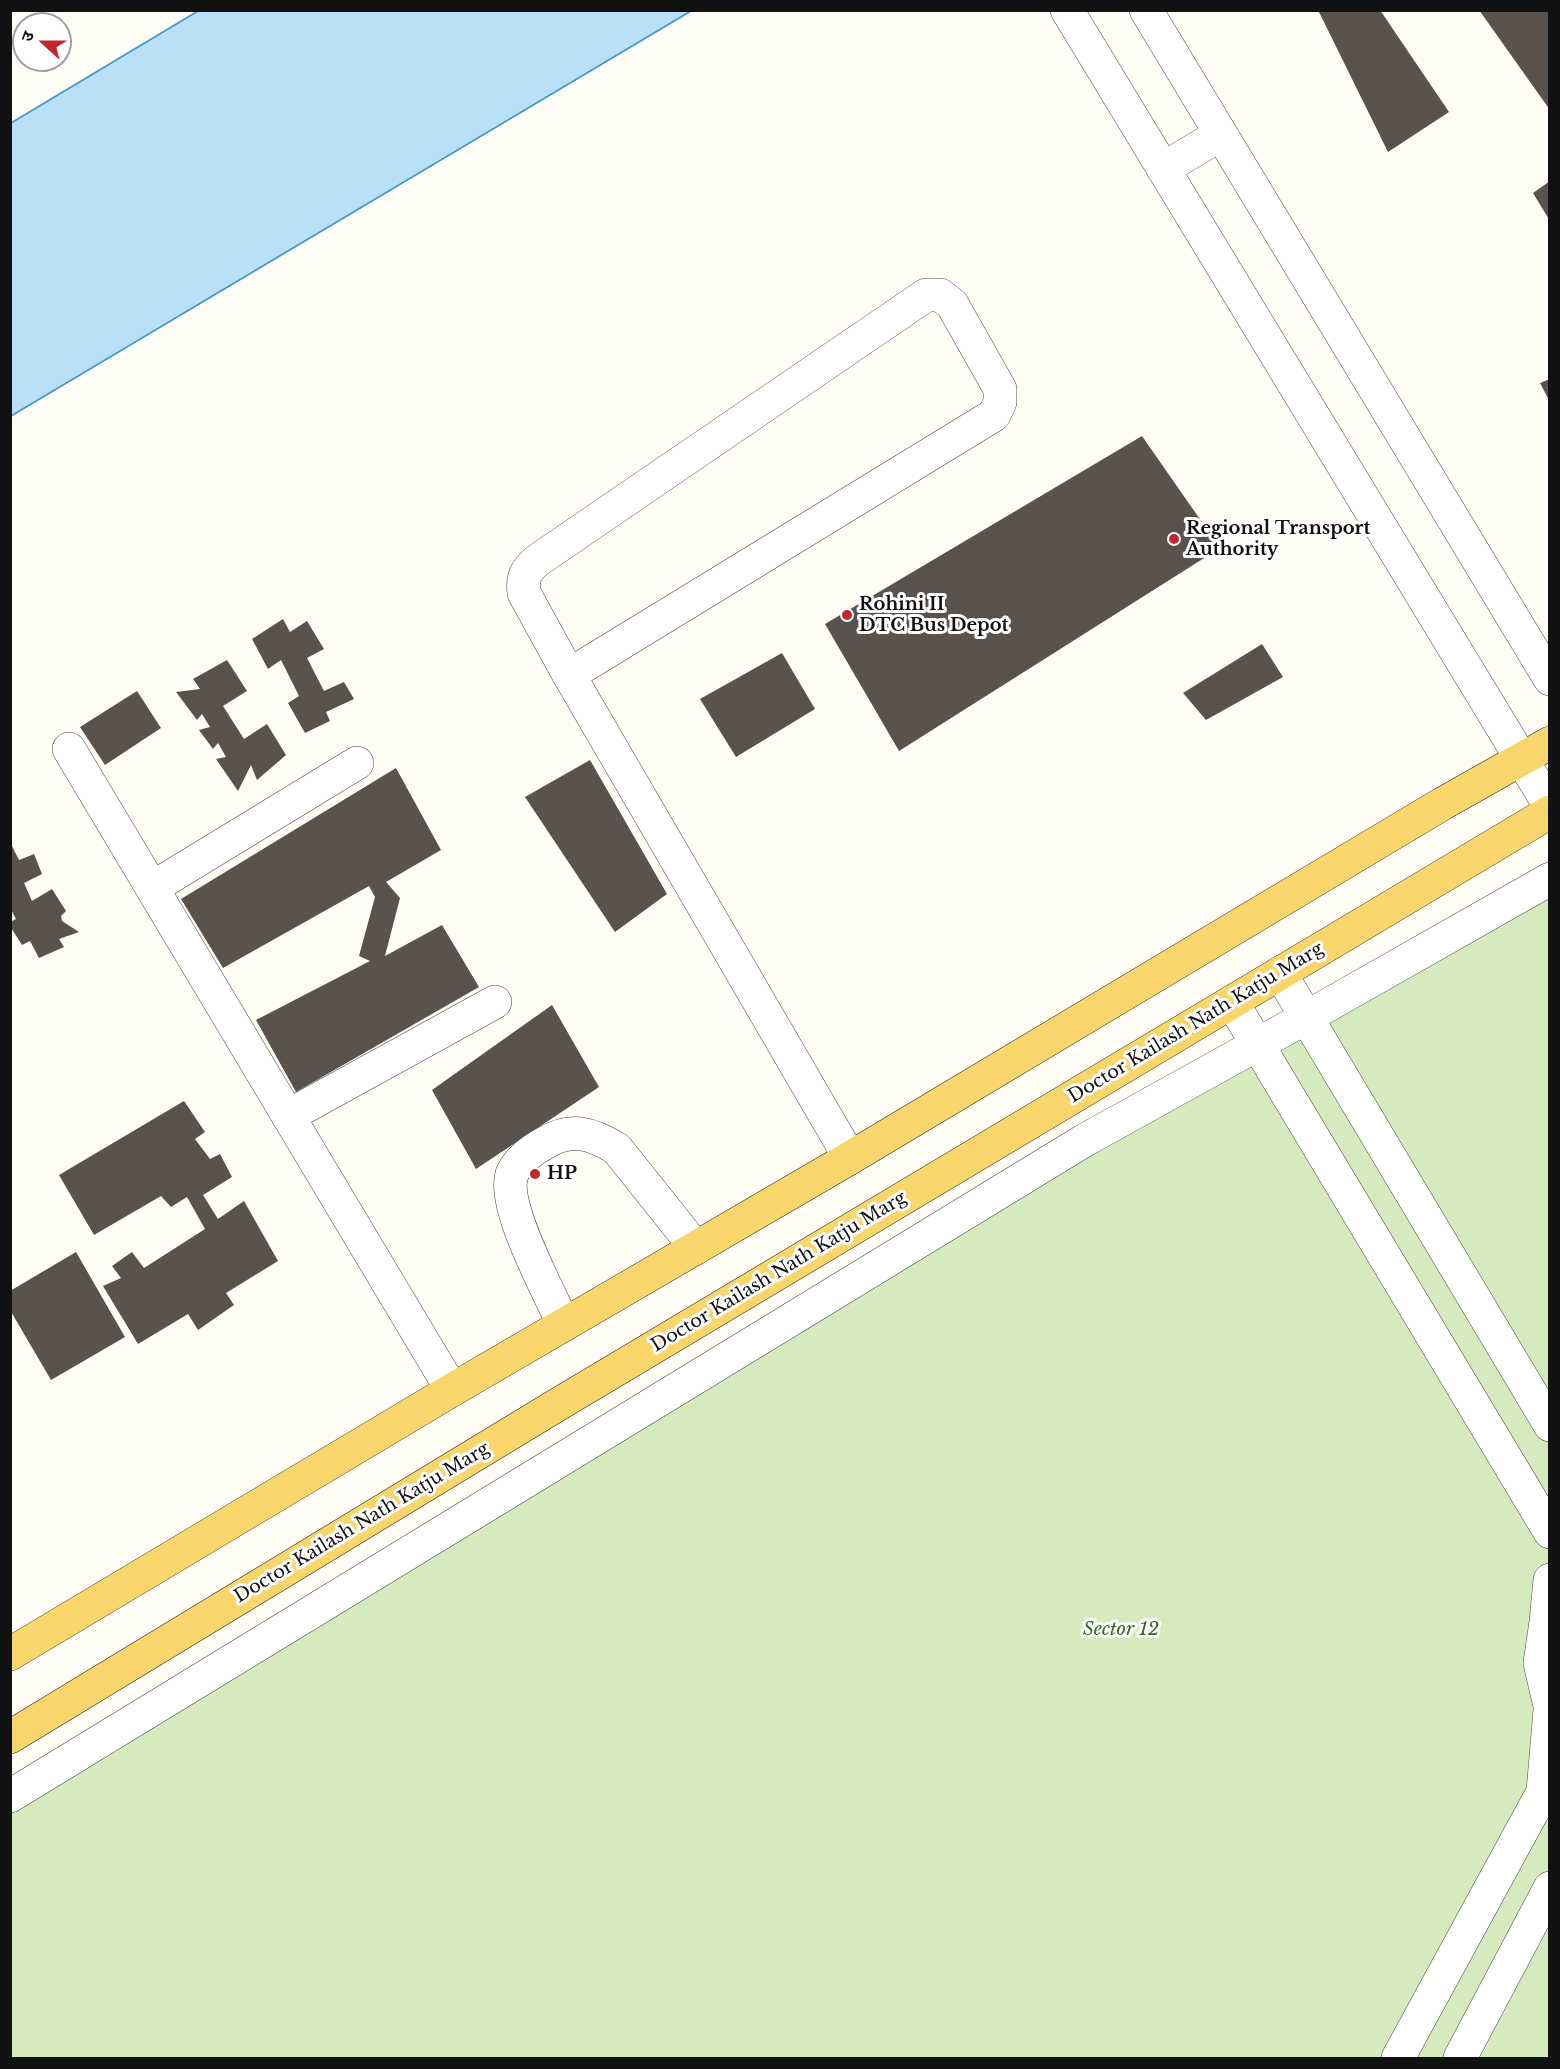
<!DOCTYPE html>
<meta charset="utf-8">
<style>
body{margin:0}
#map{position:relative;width:1560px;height:2069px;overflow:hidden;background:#fffdf5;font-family:"Libre Baskerville","Noto Sans Devanagari",serif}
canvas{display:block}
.frame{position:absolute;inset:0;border:12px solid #111;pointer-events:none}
.north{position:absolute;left:12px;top:12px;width:60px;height:60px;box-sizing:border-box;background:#fff;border:2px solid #a0a0a0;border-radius:50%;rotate:291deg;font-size:16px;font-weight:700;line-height:24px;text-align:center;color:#111}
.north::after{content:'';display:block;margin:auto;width:21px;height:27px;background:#c4262e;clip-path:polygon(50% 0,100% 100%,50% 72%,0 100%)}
</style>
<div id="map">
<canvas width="1560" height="2069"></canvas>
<div class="frame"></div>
<div class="north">उ</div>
</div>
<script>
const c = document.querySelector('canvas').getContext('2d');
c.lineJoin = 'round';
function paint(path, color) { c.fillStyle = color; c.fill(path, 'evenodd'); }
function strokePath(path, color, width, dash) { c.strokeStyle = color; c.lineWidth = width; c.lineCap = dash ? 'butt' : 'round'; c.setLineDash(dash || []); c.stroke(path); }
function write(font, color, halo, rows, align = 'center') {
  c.font = font + ' "Libre Baskerville",serif'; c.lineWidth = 6; c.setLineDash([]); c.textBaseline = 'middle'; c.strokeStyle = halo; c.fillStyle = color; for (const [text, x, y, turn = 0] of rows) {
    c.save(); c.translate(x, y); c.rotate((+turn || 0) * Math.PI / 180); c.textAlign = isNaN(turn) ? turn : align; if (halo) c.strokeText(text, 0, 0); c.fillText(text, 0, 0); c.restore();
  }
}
paint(new Path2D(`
 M1549 874V2058H11V1797Z`), '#d5ebbd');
const water = new Path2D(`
 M198 11V10L691 11 11 416V123Z`);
paint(water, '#b9e0f7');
strokePath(water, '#3f96cf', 1.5);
paint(new Path2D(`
 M1318 10H1380L1449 112 1388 152Z
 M1479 10H1550V110Z
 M1550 181V221L1533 193Z
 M1550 379V402L1540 383Z
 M1142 436 1220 548 899 751 825 624Z
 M283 619 290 632 307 621 324 649 307 658 324 691 344 682 354 699 326 712 330 721 305 733 288 703 299 696 281 660 268 669 252 639Z
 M1262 644 1283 677 1206 720 1183 693Z
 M782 653 815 709 736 757 700 699Z
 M227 660 247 691 223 706 244 739 267 724 286 755 257 780 251 765 238 791 216 759 226 757 218 743 213 749 199 730 210 727 202 714 197 720 176 692 200 689 193 679Z
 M137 691 161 728 105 765 80 727Z
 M590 760 667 894 615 932 525 797Z
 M396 768 441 850 386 882 400 898 385 956 442 925 479 987 296 1092 256 1020 370 961 359 956 375 897 369 886 223 968 181 899Z
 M12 846 19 860 34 854 42 874 24 883 32 901 52 889 66 911 61 916 62 921 79 932 59 939 64 947 39 958 30 941 22 945 10 926V922L16 919 10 908V847Z
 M552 1005 599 1087 476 1169 432 1090Z
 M184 1101 205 1132 195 1139 210 1159 220 1154 232 1177 203 1195 218 1219 244 1201 278 1261 226 1293 234 1305 198 1330 188 1314 138 1344 103 1286 121 1278 112 1266 132 1252 144 1268 205 1229 187 1197 171 1207 161 1196 94 1235 59 1175Z
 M76 1252 125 1337 51 1380 10 1310V1291Z`), '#5a524d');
const minor = new Path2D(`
 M1067 10 1550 806
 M1146 10 1550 679
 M1163 169 1221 134
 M569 675 994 415 1000 402V389L952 304 940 295H926L538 560C526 570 522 577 524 593L569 675 850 1158
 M69 749 452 1390
 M152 888 357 763
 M1280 973 1550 1425
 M1232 1002 1550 1532
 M288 1116 495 1002
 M564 1325C550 1294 501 1205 512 1174 518 1160 532 1150 545 1143 571 1127 592 1133 617 1149L696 1248
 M1550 1580 1546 1622 1540 1663 1550 1706
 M10 1796 1085 1140 1307 1017 1550 879
 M1398 2058 1543 1792 1550 1710
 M1460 2058 1550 1888`);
const major = new Path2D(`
 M10 1654 452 1390 850 1158 1442 804 1550 743
 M10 1737 557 1405 1550 812`);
strokePath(minor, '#444', 34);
strokePath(major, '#222', 34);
strokePath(minor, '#fff', 33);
strokePath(major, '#f9d66b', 33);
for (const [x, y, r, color] of [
 [1174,539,6,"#c4262e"],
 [847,615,6,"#c4262e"],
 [535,1174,6,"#c4262e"]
]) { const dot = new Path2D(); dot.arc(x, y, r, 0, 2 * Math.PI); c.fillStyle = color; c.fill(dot); strokePath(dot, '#fff', 2); }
write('bold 18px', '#111', '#fff', [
 ["Regional Transport",1186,529],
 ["Authority",1186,550],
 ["Rohini II",859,605],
 ["DTC Bus Depot",859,626],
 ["HP",547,1174]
], 'left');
write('18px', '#111', '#fff', [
 ["Doctor Kailash Nath Katju Marg",1196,1023,-31],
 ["Doctor Kailash Nath Katju Marg",779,1272,-31],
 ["Doctor Kailash Nath Katju Marg",362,1523,-31]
]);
write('italic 18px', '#2f6b1f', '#fff', [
 ["Sector 12",1121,1630]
]);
</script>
